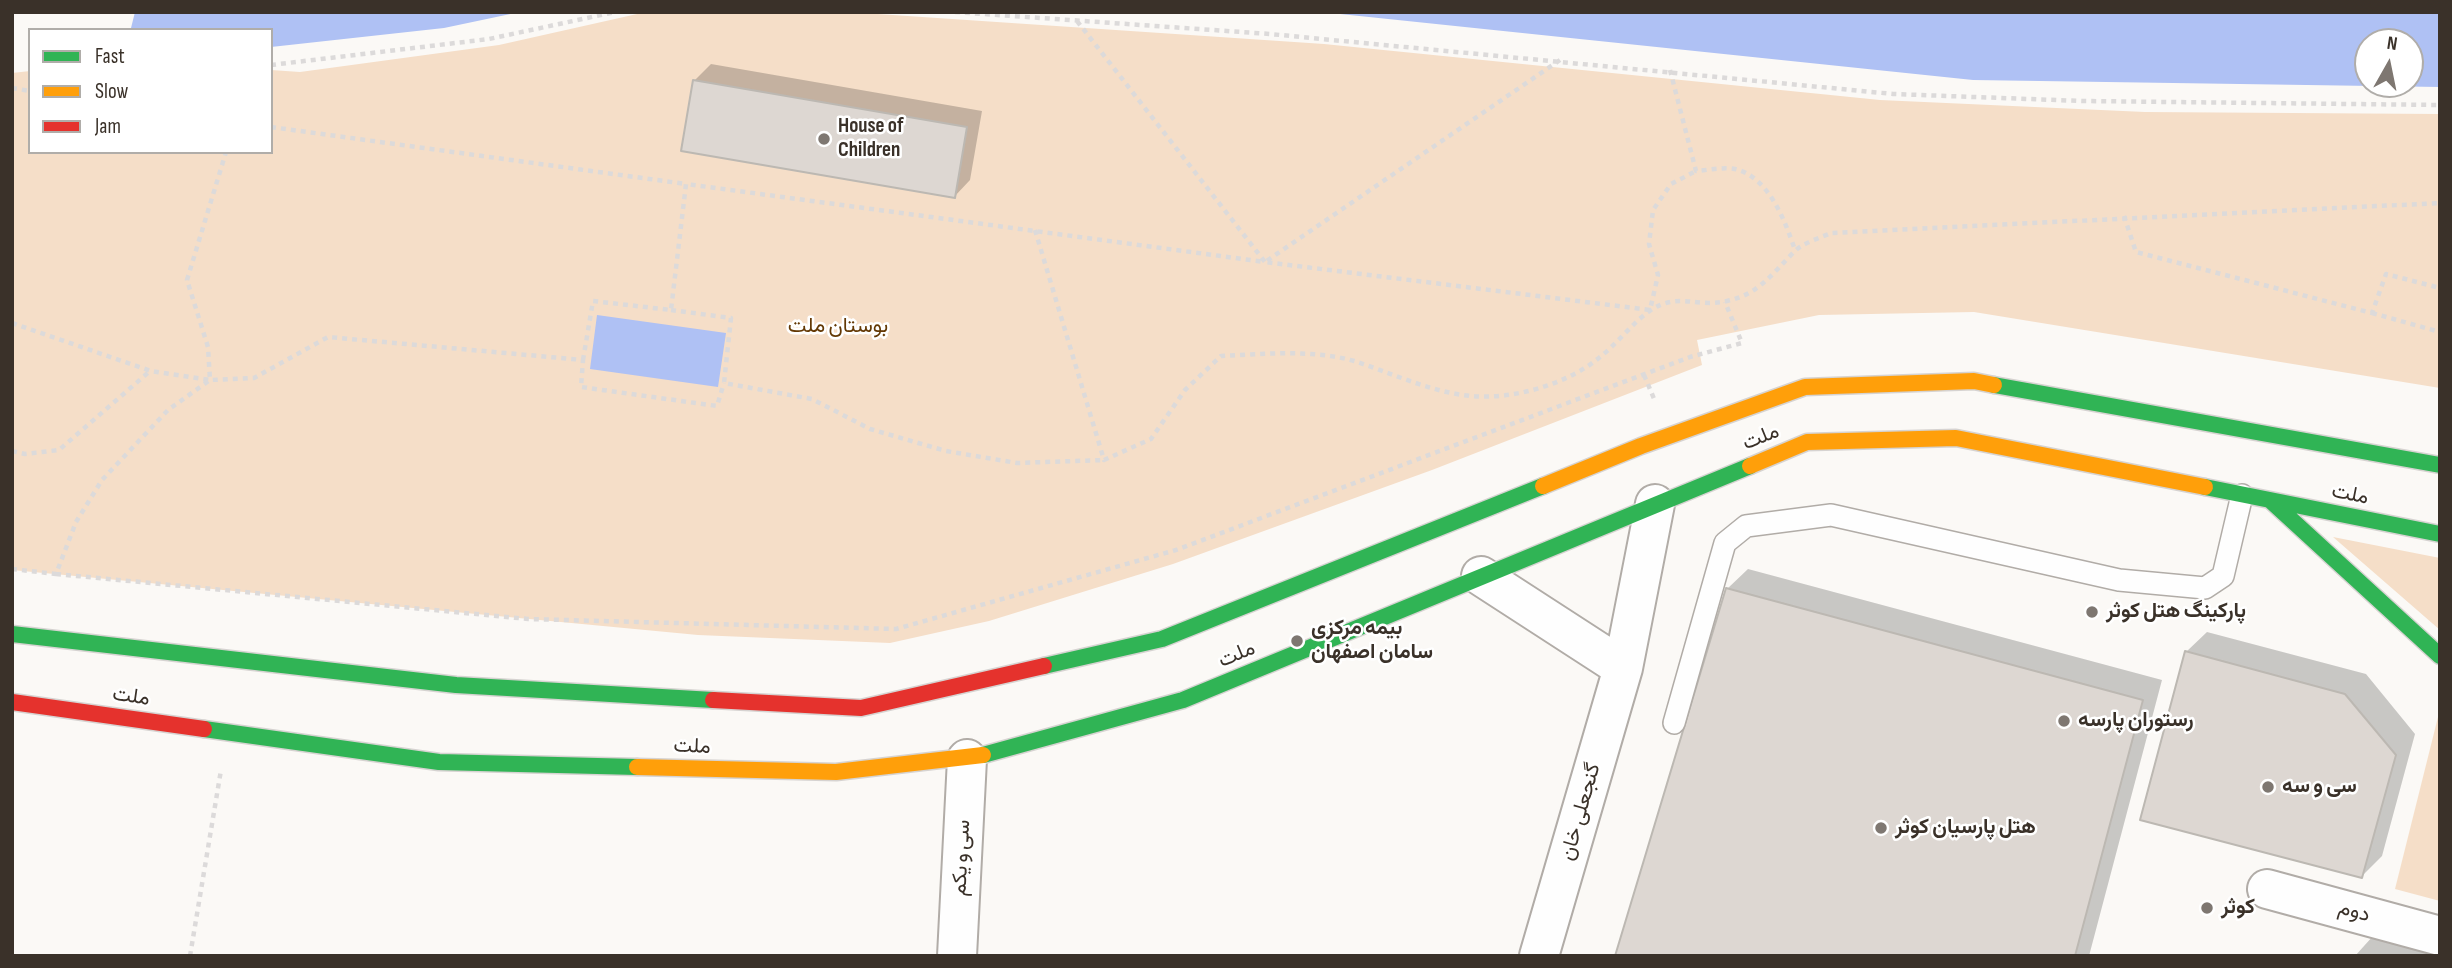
<!DOCTYPE html>
<meta charset="utf-8">
<style>
body{margin:0}
#map{position:relative;width:2452px;height:968px;overflow:hidden;background:#fbf9f6;font-family:"Sofia Sans Condensed",sans-serif}
canvas{display:block}
.frame{position:absolute;inset:0;border:14px solid #3a3129;pointer-events:none}
.legend{position:absolute;left:28px;top:28px;width:245px;height:126px;box-sizing:border-box;background:#fff;border:2px solid #b0ada9;margin:0;padding:9px 12px;list-style:none;font-size:21px;color:#3a3129}
.legend li{display:flex;align-items:center;gap:14px;height:35px}
.legend b{width:35px;border:2px solid #b0ada9}
.north{position:absolute;left:2354px;top:28px;width:70px;height:70px;box-sizing:border-box;background:#fff;border:2px solid #b0ada9;border-radius:50%;rotate:9deg;font-size:19px;font-weight:700;line-height:28px;text-align:center;color:#3a3129}
.north::after{content:'';display:block;margin:auto;width:24px;height:32px;background:#7e7771;clip-path:polygon(50% 0,100% 100%,50% 72%,0 100%)}
</style>
<div id="map">
<canvas width="2452" height="968"></canvas>
<div class="frame"></div>
<ul class="legend">
<li><b style="height:9px;background:#30b455"></b>Fast</li>
<li><b style="height:9px;background:#ff9f0a"></b>Slow</li>
<li><b style="height:9px;background:#e5322d"></b>Jam</li>
</ul>
<div class="north">N</div>
</div>
<script>
const c = document.querySelector('canvas').getContext('2d');
c.lineJoin = 'round';
function paint(path, color) { c.fillStyle = color; c.fill(path, 'evenodd'); }
function strokePath(path, color, width, dash) { c.strokeStyle = color; c.lineWidth = width; c.lineCap = dash ? 'butt' : 'round'; c.setLineDash(dash || []); c.stroke(path); }
function write(font, color, halo, rows, align = 'center') {
  c.font = font + ' "Sofia Sans Condensed",Vazirmatn,sans-serif'; c.lineWidth = 5; c.setLineDash([]); c.textBaseline = 'middle'; c.strokeStyle = halo; c.fillStyle = color; for (const [text, x, y, turn = 0] of rows) {
    c.save(); c.translate(x, y); c.rotate((+turn || 0) * Math.PI / 180); c.textAlign = isNaN(turn) ? turn : align; if (halo) c.strokeText(text, 0, 0); c.fillText(text, 0, 0); c.restore();
  }
}
paint(new Path2D(`
 M646 12H848L1324 44 1880 100 2145 112 2440 114V388L1974 312 1819 315 1697 340 1702 365 1432 470 1173 564 989 621 890 643 698 635 12 570V73L30 71V152H271V70L300 72 499 45Z
 M2333 537 2440 558V630Z
 M2440 709V901L2395 889Z`), '#f5dec8');
paint(new Path2D(`
 M135 12H520L444 28 271 47V30H134L131 28Z
 M1321 12H2440V87L1973 80ZM2368 42H2410V84H2368Z
 M597 315 726 333 718 387 590 369Z`), '#afc1f4');
paint(new Path2D(`
 M711 64 982 111 970 180 954 197 695 80Z
 M1748 569 2162 680 2089 956H1617L1727 589Z
 M2207 632 2366 674 2415 734 2382 856 2362 876 2186 652Z
 M2382 926 2440 942V956H2355Z`), '#0003');
const building = new Path2D(`
 M693 80 967 127 955 198 681 151Z
 M1726 588 2143 700 2075 956H1615Z
 M2185 651 2345 694 2396 755 2362 878 2140 820Z`);
paint(building, '#ddd7d2');
strokePath(building, '#bcb8b2', 2);
const lane = new Path2D(`
 M1674 723 1725 543 1746 526 1831 515 2119 580 2205 588 2223 576 2242 495`);
const street = new Path2D(`
 M1481 576 1623 668
 M2267 889 2440 936
 M957 956 967 759
 M1539 956 1623 668 1655 504`);
const fast = new Path2D(`
 M1994 385 2440 465
 M2205 487 2440 534
 M2271 501 2440 656
 M12 634 456 685 713 700
 M1044 666 1162 639 1543 486
 M204 729 439 762 637 767
 M983 755 1183 700 1750 466`);
const slow = new Path2D(`
 M1750 466 1807 442 1956 438 2205 487
 M1543 486 1641 446 1805 387 1974 381 1994 385
 M637 767 836 772 983 755`);
const jam = new Path2D(`
 M713 700 861 708 1044 666
 M12 702 204 729`);
strokePath(lane, '#b1aca7', 24);
strokePath(street, '#b1aca7', 42);
strokePath(fast, '#d6d3d1', 19);
strokePath(slow, '#d6d3d1', 19);
strokePath(jam, '#d6d3d1', 19);
strokePath(new Path2D(`
 M955 12 1270 34 1893 94 2083 101 2440 105
 M1560 60 1265 262 1650 310 1658 275 1649 244 1653 210 1671 184 1696 171
 M271 65 489 39 615 12
 M1670 70 1696 171C1708 170 1724 167 1735 169 1769 177 1785 221 1795 250
 M12 88 30 91
 M271 127 686 184
 M2124 216 2136 252 2372 313 2386 274 2440 288
 M1035 230 1104 460 1151 439 1185 390 1221 356C1264 354 1312 349 1354 361 1392 373 1430 392 1471 396 1513 400 1568 384 1600 357 1618 343 1632 323 1651 310 1678 292 1698 308 1727 301 1759 294 1772 274 1794 252 1802 243 1820 238 1831 233L2440 203
 M671 310 731 318 724 383 812 399 870 429 946 451 1017 463 1104 460
 M2372 313 2440 332
 M12 323 151 371 210 380 208 347 187 280 226 152
 M583 360 593 301 671 310 686 184 1265 262 1077 21
 M1644 375 1655 401
 M12 451 25 454 59 450 150 371
 M12 569 56 574 76 522 102 480 168 410 210 380 254 378 328 337 583 360 581 387 717 406 724 383
 M56 574 528 619 896 629 1176 550 1690 357 1742 343 1725 302
 M190 956 221 770`), '#dcdada', 4.5, [5, 5]);
strokePath(lane, '#fefefe', 21);
strokePath(street, '#fefefe', 38);
strokePath(fast, '#30b455', 16);
strokePath(slow, '#ff9f0a', 16);
strokePath(jam, '#e5322d', 16);
for (const [x, y, r, color] of [
 [824,139,7,"#7e7771"],
 [2092,612,7,"#7e7771"],
 [1297,641,7,"#7e7771"],
 [2064,721,7,"#7e7771"],
 [2268,787,7,"#7e7771"],
 [1881,828,7,"#7e7771"],
 [2207,908,7,"#7e7771"]
]) { const dot = new Path2D(); dot.arc(x, y, r, 0, 2 * Math.PI); c.fillStyle = color; c.fill(dot); strokePath(dot, '#fff', 2.5); }
write('bold 21px', '#3a3129', '#fff', [
 ["House of",838,127],
 ["Children",838,151],
 ["پارکینگ هتل کوثر",2106,612],
 ["بیمه مرکزی",1311,629],
 ["سامان اصفهان",1311,653],
 ["رستوران پارسه",2078,721],
 ["سی و سه",2282,787],
 ["هتل پارسیان کوثر",1895,828],
 ["کوثر",2221,908]
], 'left');
write('21px', '#633804', '#fff', [
 ["بوستان ملت",838,327]
]);
write('21px', '#3a3129', '#fff', [
 ["ملت",1761,438,-22],
 ["ملت",2350,495,11],
 ["ملت",1237,655,-23],
 ["ملت",131,697,8],
 ["ملت",692,747,2],
 ["گنجعلی خان",1581,812,-74],
 ["سی و یکم",962,858,-87],
 ["دوم",2354,912,16]
]);
</script>
